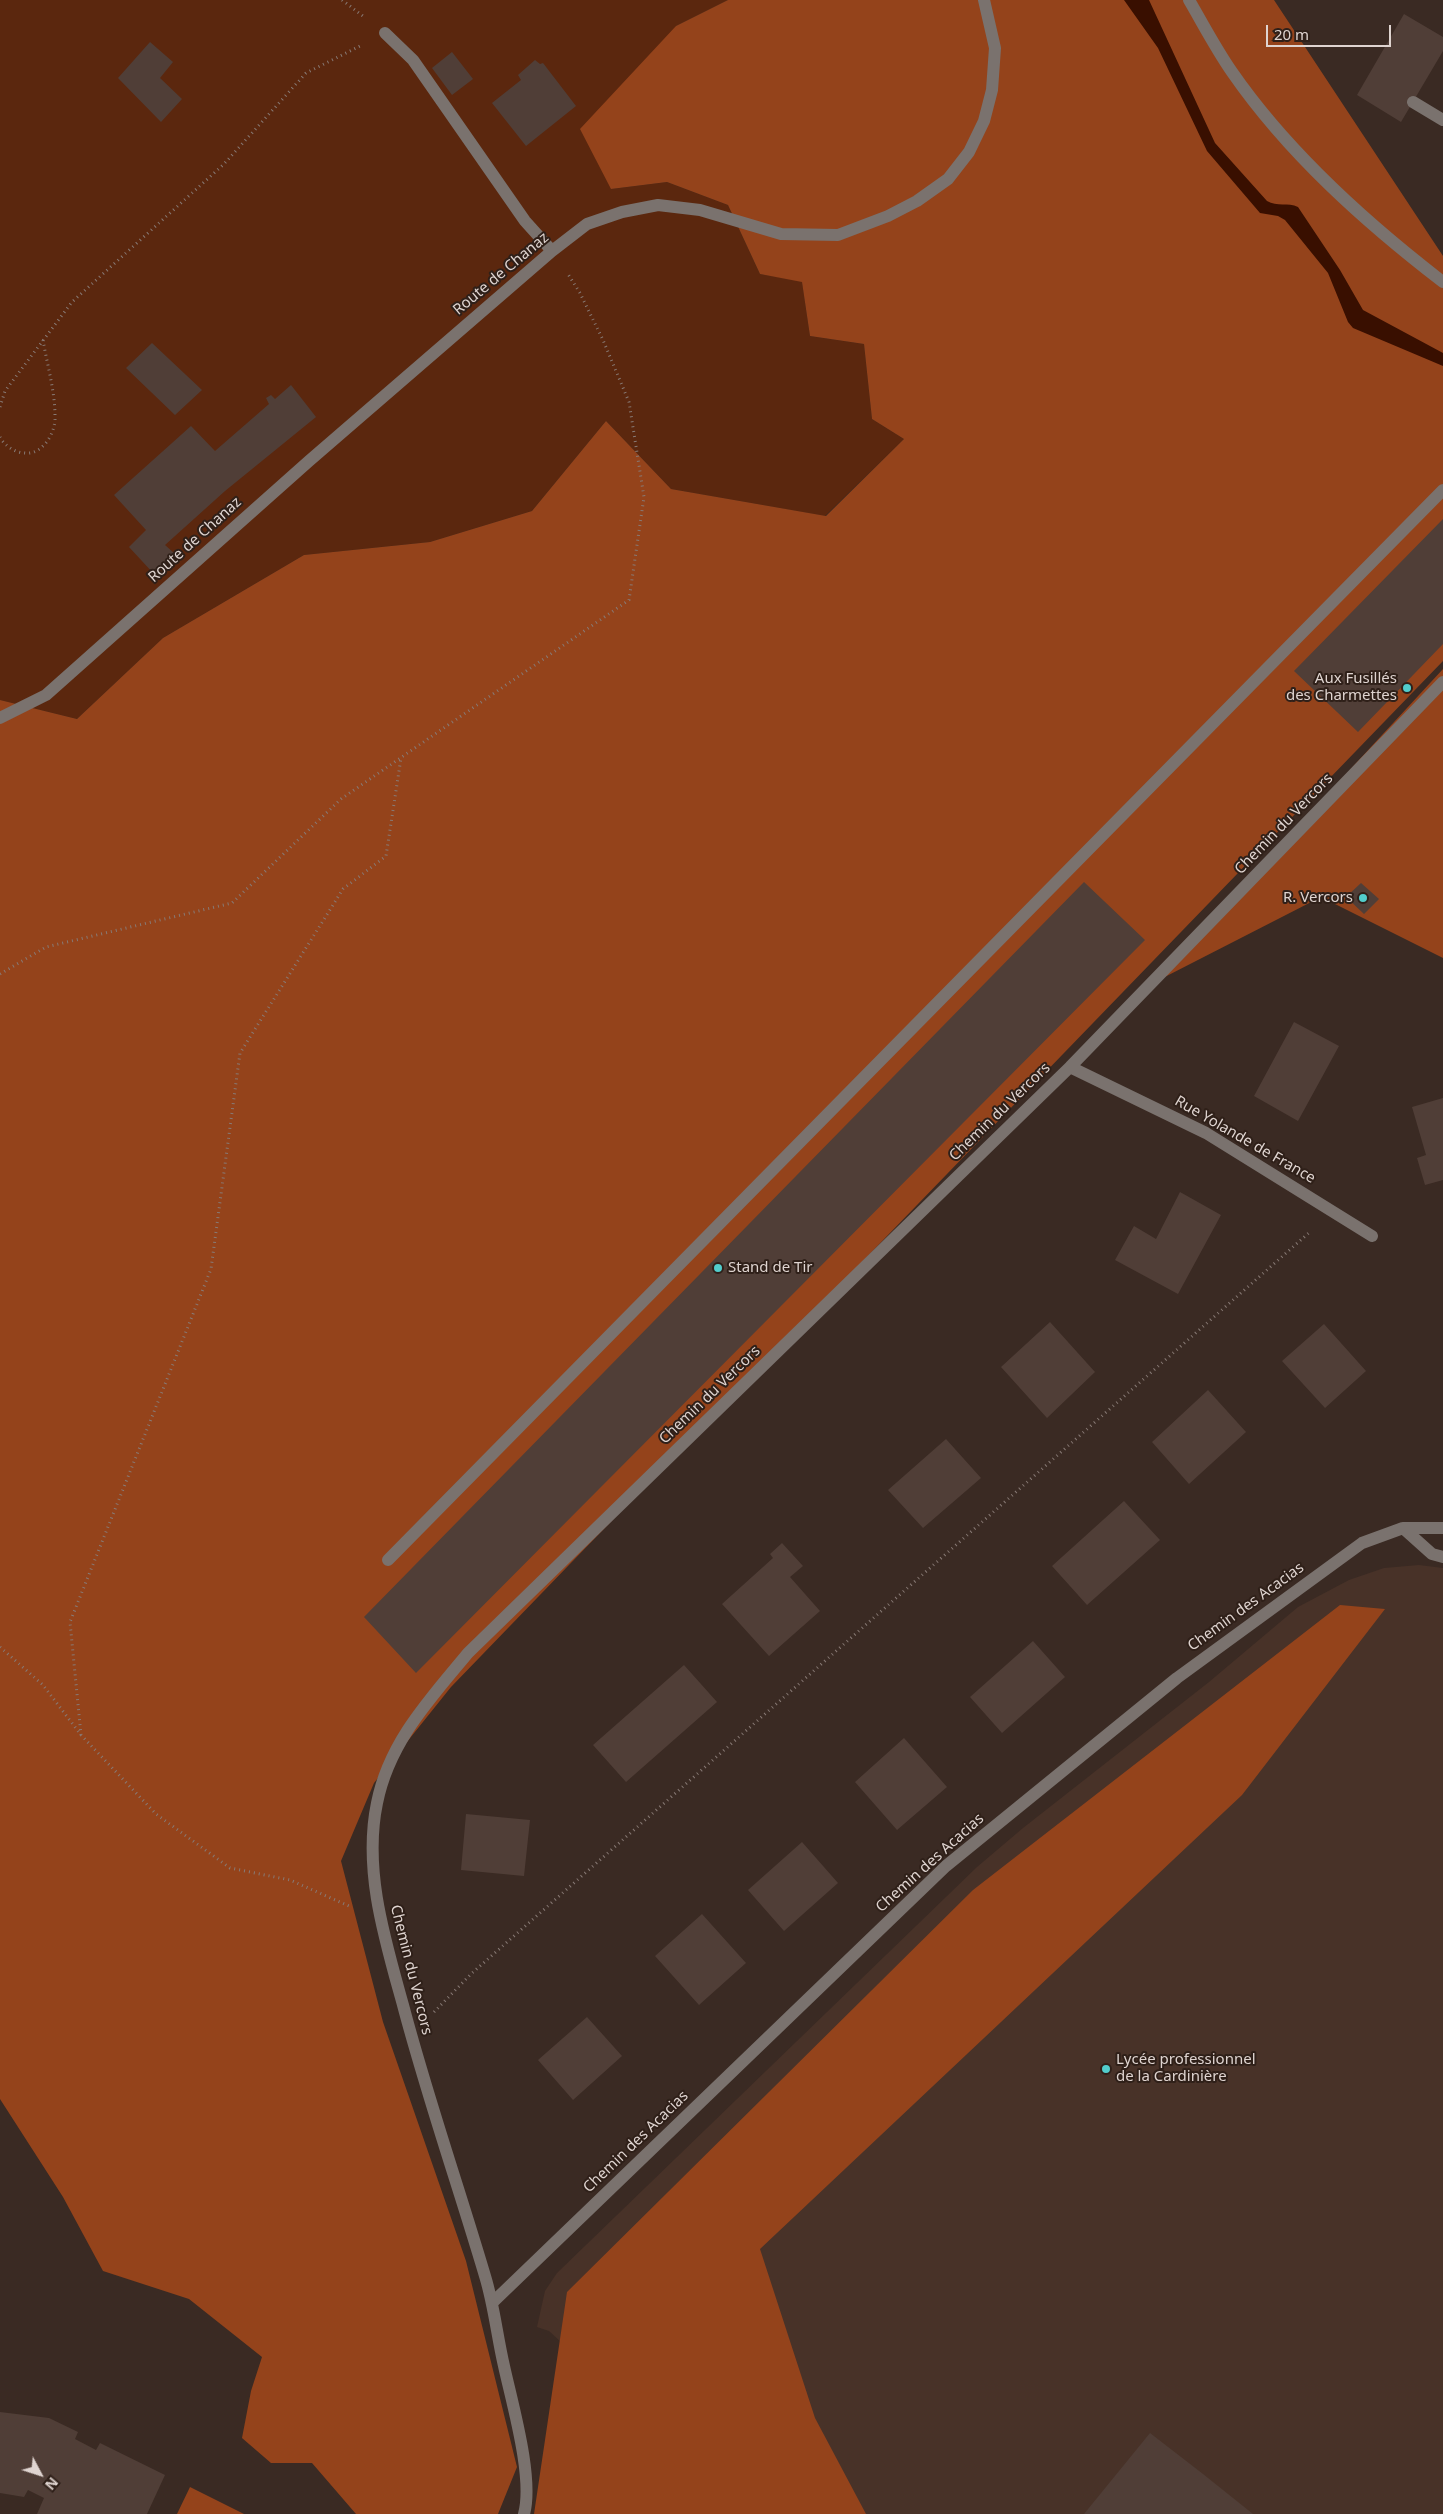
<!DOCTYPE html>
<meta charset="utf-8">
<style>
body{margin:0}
#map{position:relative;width:1443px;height:2514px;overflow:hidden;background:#3a2a23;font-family:"Noto Sans",sans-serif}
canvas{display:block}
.north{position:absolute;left:15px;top:2449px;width:50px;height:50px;-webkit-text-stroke:4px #2f2019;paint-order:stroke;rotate:130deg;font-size:14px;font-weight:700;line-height:20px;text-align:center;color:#dfd4d0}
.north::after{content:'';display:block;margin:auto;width:18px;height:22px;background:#dfd4d0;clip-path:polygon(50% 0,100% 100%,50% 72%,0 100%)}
.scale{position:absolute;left:1266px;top:25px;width:125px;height:22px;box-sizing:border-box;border:2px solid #dfd4d0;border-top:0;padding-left:6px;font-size:15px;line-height:18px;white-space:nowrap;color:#dfd4d0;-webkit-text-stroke:4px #2f2019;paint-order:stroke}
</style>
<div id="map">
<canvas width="1443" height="2514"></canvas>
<div class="north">N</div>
<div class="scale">20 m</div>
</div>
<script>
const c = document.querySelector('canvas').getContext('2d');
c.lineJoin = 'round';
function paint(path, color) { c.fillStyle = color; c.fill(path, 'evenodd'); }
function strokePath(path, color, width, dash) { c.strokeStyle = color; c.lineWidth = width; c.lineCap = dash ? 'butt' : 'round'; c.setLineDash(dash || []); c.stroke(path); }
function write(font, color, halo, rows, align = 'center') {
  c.font = font + ' "Noto Sans",sans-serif'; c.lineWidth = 4; c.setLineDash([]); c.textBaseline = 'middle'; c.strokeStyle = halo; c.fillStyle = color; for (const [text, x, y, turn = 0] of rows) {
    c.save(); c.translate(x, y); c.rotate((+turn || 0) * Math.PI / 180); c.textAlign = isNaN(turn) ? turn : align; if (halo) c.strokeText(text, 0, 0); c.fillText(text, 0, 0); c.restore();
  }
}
paint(new Path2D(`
 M1419 1565 1443 1568V2514H748L549 2331 537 2327 545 2291 557 2273 977 1867 1023 1828 1209 1682 1298 1607 1349 1580 1384 1568Z`), '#483228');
paint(new Path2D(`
 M0 0H728L676 26 611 189 667 182 728 205 760 274 802 281 810 336 864 344 872 419 904 439 825 516 671 489 606 421 532 511 430 542 304 555 163 638 77 719 0 700Z`), '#5b270e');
paint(new Path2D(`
 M728 0H1274L1443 256V661L451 1687 374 1783 341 1861 383 2022 466 2261 517 2467 498 2514H356L312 2463H271L242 2438 251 2391 262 2357 189 2299 103 2271 63 2197 0 2099V700L77 719 163 638 304 555 430 542 532 511 606 421 671 489 826 516 904 439 872 419 864 344 810 336 802 282 760 274 728 205 667 182 611 189 580 129 676 26Z
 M1443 669V958L1321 897 1153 983Z
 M1340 1605 1385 1609 1242 1795 760 2249 815 2418 866 2514H534L567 2292 973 1890Z
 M190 2487 244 2514H177Z`), '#94431b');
paint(new Path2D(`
 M1124 0H1149L1215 143 1267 201C1277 207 1288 202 1298 207L1340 270 1363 310 1443 353V366L1353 328 1348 322 1328 273 1285 220 1278 216 1260 213 1207 151 1158 48Z`), '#390f00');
paint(new Path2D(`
 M1404 14 1443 37V51L1401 122 1357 95Z
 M150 42 173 62 160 78 182 99 161 122 118 78Z
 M452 52 473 79 452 95 432 68Z
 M535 60 540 64 543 63 576 106 526 146 492 103 521 80 518 75Z
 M152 343 202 390 175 415 126 368Z
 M291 385 316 417 225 491 165 545 175 554 154 574 129 547 146 530 114 495 191 426 215 451 269 404 266 398 271 395 275 399Z
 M1443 519V644L1358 732 1294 671Z
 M1084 882 1145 940 416 1673 364 1617Z
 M1361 883 1379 899 1364 914 1346 897Z
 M1294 1022 1339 1046 1298 1121 1254 1096Z
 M1443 1098V1180L1425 1185 1417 1158 1426 1155 1412 1107Z
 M1180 1192 1221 1215 1178 1294 1115 1260 1134 1226 1156 1239Z
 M1050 1322 1095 1372 1047 1418 1001 1367Z
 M1324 1324 1366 1371 1325 1408 1282 1361Z
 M1208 1390 1246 1432 1189 1484 1152 1442Z
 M946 1439 981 1478 923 1528 888 1490Z
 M1124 1501 1160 1540 1087 1605 1052 1566Z
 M782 1543 803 1566 790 1577 820 1611 769 1656 722 1604 773 1558 770 1554Z
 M1033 1641 1065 1677 1002 1733 970 1697Z
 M684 1665 717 1702 626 1782 593 1745Z
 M904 1738 947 1787 897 1830 855 1782Z
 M466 1814 530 1820 524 1876 461 1870Z
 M802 1842 838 1883 784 1931 748 1890Z
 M702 1914 746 1963 699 2005 655 1956Z
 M587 2017 622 2056 573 2100 538 2060Z
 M0 2412 49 2418 78 2432 75 2439 96 2450 100 2443 165 2475 147 2514H37L44 2498 28 2490 24 2497 0 2493Z
 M1150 2433 1203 2474 1253 2514H1084Z`), '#503e37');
strokePath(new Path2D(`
 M342 0 363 16
 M0 407 5 391 72 302 224 164 306 73 360 46
 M0 437C4 445 15 453 25 453 43 455 56 432 55 416 55 391 47 364 43 340
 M0 974 46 947 232 903 341 799 629 600 644 497 629 402 603 340 580 293 568 274
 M0 1647 43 1685 81 1735 156 1814 230 1868 290 1880 349 1906
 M81 1735 70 1622 211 1269 240 1053 343 889 386 856 401 758
 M434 2012 471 1974 1311 1231`), '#887a75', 3, [1, 4]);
strokePath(new Path2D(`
 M1189 0C1203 24 1216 49 1232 72 1288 153 1365 222 1443 282
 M385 33 413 60 525 221 552 251
 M1413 102 1443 120
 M0 718 46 695 309 461 552 251 587 224 622 212 658 205 700 210 781 234 838 235 888 216 917 201 948 179 969 152 984 121 992 90 995 48 984 0
 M1070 1067 1206 1133 1372 1236
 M1403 1528 1432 1554 1443 1557
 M388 1560 1443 490
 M492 2303 946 1866 1177 1678 1362 1543 1403 1528H1443
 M524 2514C534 2478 512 2403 504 2366 497 2336 494 2305 485 2276 458 2185 427 2096 403 2005 385 1940 363 1870 377 1803 389 1742 430 1699 468 1653L1070 1067 1443 682`), '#7a726e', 12);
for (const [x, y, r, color] of [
 [1407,688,5,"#52cdcc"],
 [1363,898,5,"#52cdcc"],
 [718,1268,5,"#52cdcc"],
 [1106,2069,5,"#52cdcc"]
]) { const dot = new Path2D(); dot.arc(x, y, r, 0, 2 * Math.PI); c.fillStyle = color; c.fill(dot); strokePath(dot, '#2f2019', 2); }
write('15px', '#dfd4d0', '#2f2019', [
 ["Route de Chanaz",501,274,-40],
 ["Route de Chanaz",195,540,-42],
 ["Chemin du Vercors",1284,824,-46],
 ["Chemin du Vercors",1000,1112,-44],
 ["Rue Yolande de France",1245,1140,30],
 ["Chemin du Vercors",710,1395,-44],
 ["Chemin des Acacias",1246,1607,-36],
 ["Chemin des Acacias",930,1863,-42],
 ["Chemin du Vercors",411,1970,76],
 ["Chemin des Acacias",636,2142,-44]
]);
write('15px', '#dfd4d0', '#2f2019', [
 ["Aux Fusillés",1397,679],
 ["des Charmettes",1397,696],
 ["R. Vercors",1353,898],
 ["Stand de Tir",728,1268,"left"],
 ["Lycée professionnel",1116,2060,"left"],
 ["de la Cardinière",1116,2077,"left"]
], 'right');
</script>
